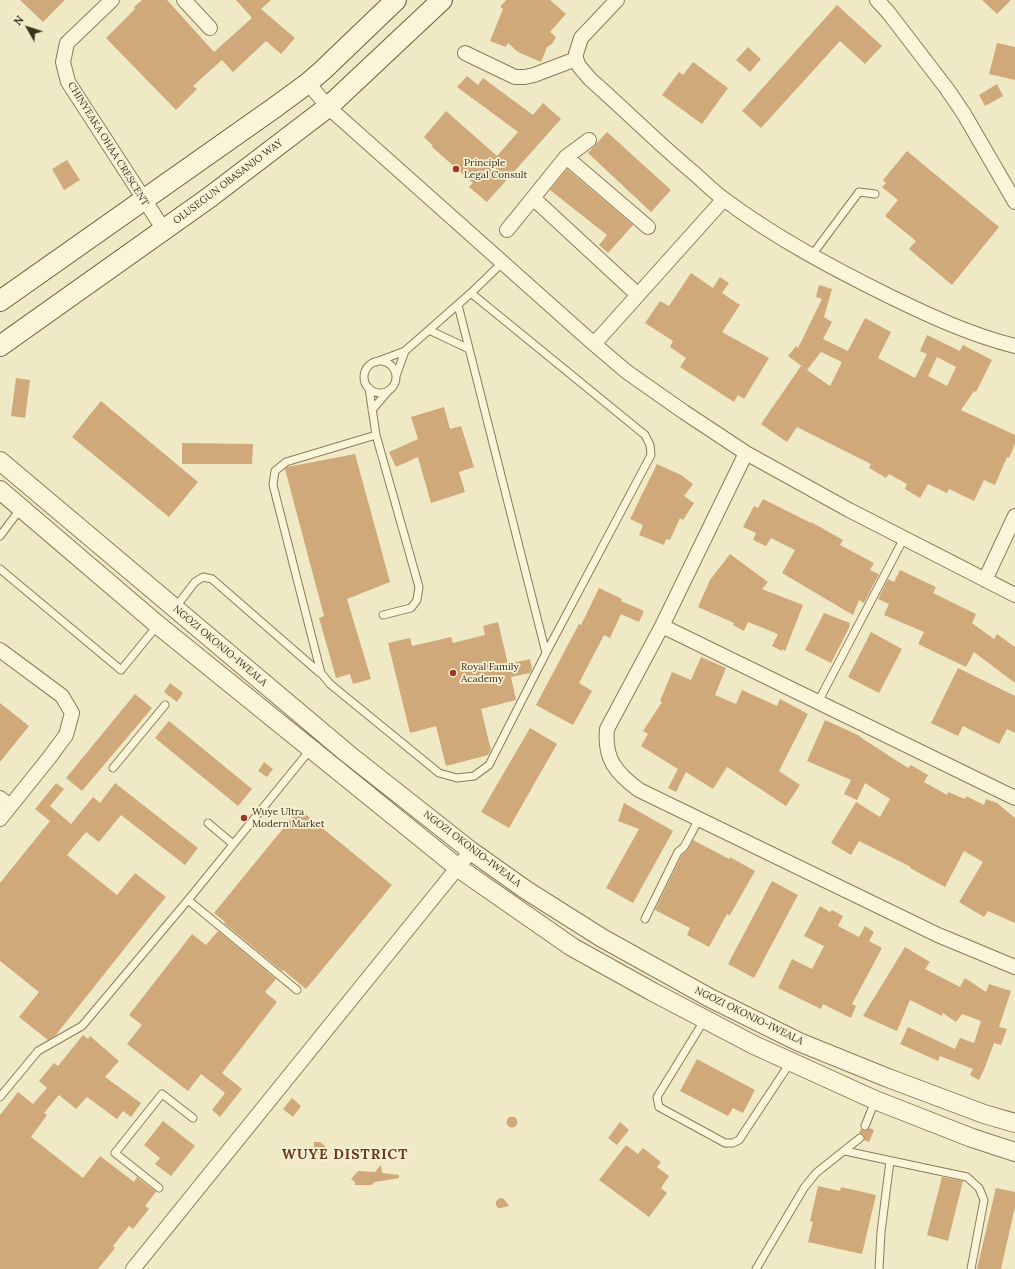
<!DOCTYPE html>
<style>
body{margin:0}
#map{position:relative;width:1015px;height:1269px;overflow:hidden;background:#f0e9c5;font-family:Lora,serif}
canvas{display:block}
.north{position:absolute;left:8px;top:8px;width:40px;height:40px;-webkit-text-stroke:3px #f7f2d5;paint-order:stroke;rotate:309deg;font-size:11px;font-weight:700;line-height:16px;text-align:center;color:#3c311f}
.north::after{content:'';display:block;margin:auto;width:14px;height:18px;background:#3c311f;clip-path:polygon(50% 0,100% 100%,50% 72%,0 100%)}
</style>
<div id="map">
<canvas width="1015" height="1269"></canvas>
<div class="north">N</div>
</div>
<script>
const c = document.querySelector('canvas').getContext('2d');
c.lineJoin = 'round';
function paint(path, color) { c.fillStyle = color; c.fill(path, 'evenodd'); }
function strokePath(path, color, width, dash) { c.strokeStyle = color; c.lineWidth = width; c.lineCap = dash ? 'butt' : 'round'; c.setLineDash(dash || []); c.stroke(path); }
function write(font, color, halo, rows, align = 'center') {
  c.font = font + ' Lora,serif'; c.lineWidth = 3.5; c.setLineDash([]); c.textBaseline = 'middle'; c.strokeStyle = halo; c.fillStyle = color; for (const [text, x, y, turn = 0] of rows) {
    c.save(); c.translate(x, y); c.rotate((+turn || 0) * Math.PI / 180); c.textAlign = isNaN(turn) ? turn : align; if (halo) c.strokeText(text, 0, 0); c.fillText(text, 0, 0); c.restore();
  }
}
paint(new Path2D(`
 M20 0H65L43 22Z
 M142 0H167L214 52 252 18 236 0H271L261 9 295 38 281 54 266 41 233 72 222 60 193 86 197 89 176 110 106 38 135 9 134 7Z
 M506 0H550L566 14 550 32 556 37 552 44 547 47 541 62 518 52 508 43 506 47 490 41 503 9 500 7Z
 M982 0H1011L997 14Z
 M837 5 882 46 865 64 840 41 761 128 742 111Z
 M997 43 1015 47V80L989 74Z
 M748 47 761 59 750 72 736 60Z
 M693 62 728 88 702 124 662 95 679 72 683 75Z
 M467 76 478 85 483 78 533 115 543 103 561 119 487 202 469 187 473 183 432 147 433 146 424 137 446 111 497 156 518 132 457 87Z
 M997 84 1003 96 985 106 979 95Z
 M607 132 671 190 651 212 588 153Z
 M907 151 999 227 952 285 909 249 916 241 885 216 898 200 882 187 886 183 883 180Z
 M67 160 80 180 64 190 52 169Z
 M567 169 633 225 608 253 599 245 607 235 550 190Z
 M691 273 713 288 720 277 729 283 722 293 740 305 722 332 769 358 744 399 738 395 734 402 680 367 686 358 670 347 673 341 645 323 660 301 669 306Z
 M819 285 832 289 824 317 832 322 823 339 848 351 865 318 891 332 878 358 915 378 927 354 920 351 927 335 960 351 963 345 992 360 976 392 974 391 961 410 1015 435V444L1009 458 1007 457 995 485 984 480 974 501 949 489 947 493 928 484 920 498 905 489 907 484 889 474 886 478 869 468 871 464 797 427 787 442 761 424 801 366 830 386 842 362 821 352 807 370 788 356 796 346 798 348 822 299 816 297ZM937 357 956 367 947 386 928 376Z
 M16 378 30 380 25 418 11 416Z
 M101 401 198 482 169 517 72 437Z
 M444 407 450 429 461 426 474 467 459 472 465 492 431 503 418 457 396 467 389 452 418 439 411 417Z
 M182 443 253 444 252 464H182Z
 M355 454 390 582 347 599 371 679 353 684 350 674 336 678 319 618 324 616 285 469 287 467Z
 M657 464 681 475 693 484 684 496 694 503 683 520 680 518 670 540 666 539 664 545 639 535 643 525 630 519Z
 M763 499 811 523V522L843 540 840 545 874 563 870 570 879 574 864 603 859 600 853 615 782 573 795 550 771 538 766 546 753 540 756 533 743 527 754 506 758 508Z
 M730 554 768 582 762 589 803 605 785 651 782 649V651L772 646 778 634 748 622 744 631 733 625 734 623 698 607 710 580Z
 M900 570 936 587 933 593 976 614 972 623 994 639 997 634 1015 647V683L974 652 966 667 918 644 924 632 884 615 889 604 878 599 888 579 894 582Z
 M599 588 622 599 621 601 644 611 639 622 621 614 610 638 604 635 579 683 592 691 573 725 536 705 579 624 581 625Z
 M824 613 850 623 849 625 850 626 831 663 805 650Z
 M498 622 508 664 530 659 532 669 530 673 511 677 516 700 481 709 491 750 488 755 446 766 436 726 410 733 388 643 410 638 412 646 451 637 453 643 485 635 483 626Z
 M871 632 902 649 879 693 848 677Z
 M701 657 726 668 715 695 736 704 742 690 777 706 780 699 808 714 779 771 800 785 786 806 727 767 713 789 686 772 676 792 668 788 678 769 641 746 648 734 643 731 662 702 660 701 672 672 691 680Z
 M958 668 1015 696V733L1007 729 999 744 963 726 958 736 931 723Z
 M170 683 183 693 177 702 164 692Z
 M135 694 152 708 82 791 66 778Z
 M0 703 29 726 0 762Z
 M825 720 860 736V737L908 768 911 765 928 775 924 782 947 795 948 792 965 799 966 796 984 805 986 799 997 803 1015 818V923L988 911 984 917 959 902 983 862 964 851 945 887 910 868 911 867 859 841 851 855 831 843 856 802 880 817 890 799 865 783 857 800 844 794 851 780 807 761Z
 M169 721 252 789 238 806 155 738Z
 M530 728 557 744 509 828 481 812Z
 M264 762 273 769 267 777 258 771Z
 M56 783 64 789 50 806 71 824 93 797 100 803 115 783 198 848 185 865 121 815 99 842 86 832 67 855 117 895 135 873 166 897 152 914 55 1036 48 1040 19 1017 39 992 0 961V883L50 821 35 809Z
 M624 803 673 831 633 903 606 888 639 829 618 821Z
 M299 809 392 885 306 989 283 970 282 971 224 923 225 922 214 913Z
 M693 840 729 859 730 857 755 871 730 915 727 914 709 947 687 935 690 928 655 910 682 855 688 850Z
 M772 881 798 895 754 978 728 964Z
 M820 906 830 912 832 910 843 916 838 926 859 937 865 926 874 932 869 941 882 948 852 1004 856 1006 851 1018 823 1004 821 1009 778 988 792 959 812 969 824 946 804 936Z
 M218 931 276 979 265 992 277 1002 222 1073 242 1089 220 1117 212 1110 225 1093 201 1074 188 1091 127 1044 142 1025 129 1015 192 934 206 945Z
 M905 947 930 962 925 969 960 987 965 978 986 992 989 984 1011 991 999 1027 1007 1029 1001 1045 994 1043 985 1067 979 1080 970 1075 973 1069 940 1056 938 1061 900 1044 908 1027 955 1049 960 1038 974 1043 981 1021 962 1014 956 1022 943 1013 942 1016 910 1000 897 1031 863 1016Z
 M83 1035 88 1039 90 1036 119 1061 105 1077 141 1103 131 1117 123 1111 117 1119 87 1097 76 1109 59 1095 44 1113 47 1115 31 1137 83 1178 100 1156 134 1182 137 1177 156 1192 145 1206 149 1209 133 1229 129 1226 113 1246 115 1248 98 1269H0V1115L18 1092 33 1104 47 1088 39 1081 54 1063 58 1066Z
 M697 1059 755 1090 743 1113 733 1108 728 1116 680 1091Z
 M292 1098 301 1106 293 1117 283 1109Z
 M506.5 1122a5.5 5.5 0 1 1 11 0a5.5 5.5 0 1 1-11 0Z
 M163 1121 195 1146 171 1176 155 1164 160 1158 144 1145Z
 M620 1122 629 1130 617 1145 608 1138Z
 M870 1128 874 1130 869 1142 864 1140V1135L859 1133 861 1129 865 1131Z
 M314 1142H320L325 1146V1149L322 1155 316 1152 314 1149Z
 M626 1145 638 1154 643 1148 661 1162 657 1167 669 1176 661 1188 667 1193 649 1217 599 1180Z
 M381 1165 382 1173 399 1175V1178L375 1182 371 1185H355V1182L351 1179 358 1171 375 1172Z
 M942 1177 963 1181 948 1241 927 1235Z
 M818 1186 840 1191 841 1187 876 1195 862 1254 808 1242 813 1222 810 1221Z
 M996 1188 1015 1192V1207L1001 1269H977Z
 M501 1198 504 1199 509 1206 501 1208H498L496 1205V1202L498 1199Z`), '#d0a97a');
const service = new Path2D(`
 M812 255 859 192 875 194
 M458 305 546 653
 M429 330 469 349
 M364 377a16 16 0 1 1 32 0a16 16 0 1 1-32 0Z
 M376 362 405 351 471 293 502 263
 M396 376 405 351
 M369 388 376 435 419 587 417 600 411 608 383 615
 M372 410 389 390
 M376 435 286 462 275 471 273 485 321 673 330 684 439 773 457 778 474 776 489 765 546 653 651 455 650 445 645 435 471 293
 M0 536 21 508
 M0 569 121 670 157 626
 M175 608 195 582 203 577 212 579 320 673
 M818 702 904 538
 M113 768 165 705
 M208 823 233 844
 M188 900 297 990
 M645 919 678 852 684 847 699 819
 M705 1019 657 1097 659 1107 725 1143H733L739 1140 790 1063
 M0 1097 38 1051 82 1026 188 900 310 750
 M865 1126 875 1101
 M845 1151 967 1177 979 1188 984 1200 971 1269
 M159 1188 115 1153 162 1094 193 1118
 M756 1269 804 1188 816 1173 860 1138
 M879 1269 881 1232 890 1161`);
const minor = new Path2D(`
 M112 0 67 43 63 62 68 82 164 230
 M184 0 210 28
 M617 0 581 38 576 54V59L579 66 590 79C625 110 659 144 695 174 705 183 714 192 725 200 776 238 832 268 889 296 930 316 971 335 1015 346
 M877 0 888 12 947 89 964 114 1015 202
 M465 53 515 77H525L534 75 576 59
 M308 83 328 107 594 344 627 372 684 412 746 453 849 510 1015 595
 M566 157 648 227
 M533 198 566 157 589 140
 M507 230 533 198 638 295
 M594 344 724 199
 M746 453 662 626 607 729C604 759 616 773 639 790L938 935 1015 967
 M985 580 1015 516
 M662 626 1015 798
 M0 650 62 696 72 713 66 735 49 758 0 819
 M0 798 10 806
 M133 1269 471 851`);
const tertiary = new Path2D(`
 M0 461 348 754 471 851 526 890 602 938 710 998 799 1042 888 1078 984 1114 1015 1123
 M0 490 158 625 457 867 572 947 653 992 754 1045 875 1100 972 1138 1015 1152`);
const secondary = new Path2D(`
 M0 301 274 108 308 83 323 70 396 0
 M0 346 210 197 328 107 442 0`);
strokePath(service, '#8c7b5a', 9);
strokePath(minor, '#8c7b5a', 16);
strokePath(tertiary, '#8c7b5a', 20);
strokePath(secondary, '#6e5c3d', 22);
strokePath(service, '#faf5d9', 7);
strokePath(minor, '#faf5d9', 14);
strokePath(tertiary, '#faf5d9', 18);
strokePath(secondary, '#faf5d9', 20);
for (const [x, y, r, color] of [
 [456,169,4,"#9e3628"],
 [453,673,4,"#9e3628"],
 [244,818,4,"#9e3628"]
]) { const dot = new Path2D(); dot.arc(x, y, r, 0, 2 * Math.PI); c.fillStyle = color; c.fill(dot); strokePath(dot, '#f7f2d5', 1.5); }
write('10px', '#3c311f', '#f7f2d5', [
 ["CHINYEAKA OHAA CRESCENT",108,144,58],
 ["OLUSEGUN OBASANJO WAY",228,182,-37],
 ["NGOZI OKONJO-IWEALA",220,646,40],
 ["NGOZI OKONJO-IWEALA",472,849,37],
 ["NGOZI OKONJO-IWEALA",749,1016,26]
]);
write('10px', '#3c311f', '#f7f2d5', [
 ["Principle",464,163],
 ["Legal Consult",464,175],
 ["Royal Family",461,667],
 ["Academy",461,679],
 ["Wuye Ultra",252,812],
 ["Modern Market",252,824]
], 'left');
c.letterSpacing = '1px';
write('bold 14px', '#6a371c', '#f7f2d5', [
 ["WUYE DISTRICT",345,1155]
]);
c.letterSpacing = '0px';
</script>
